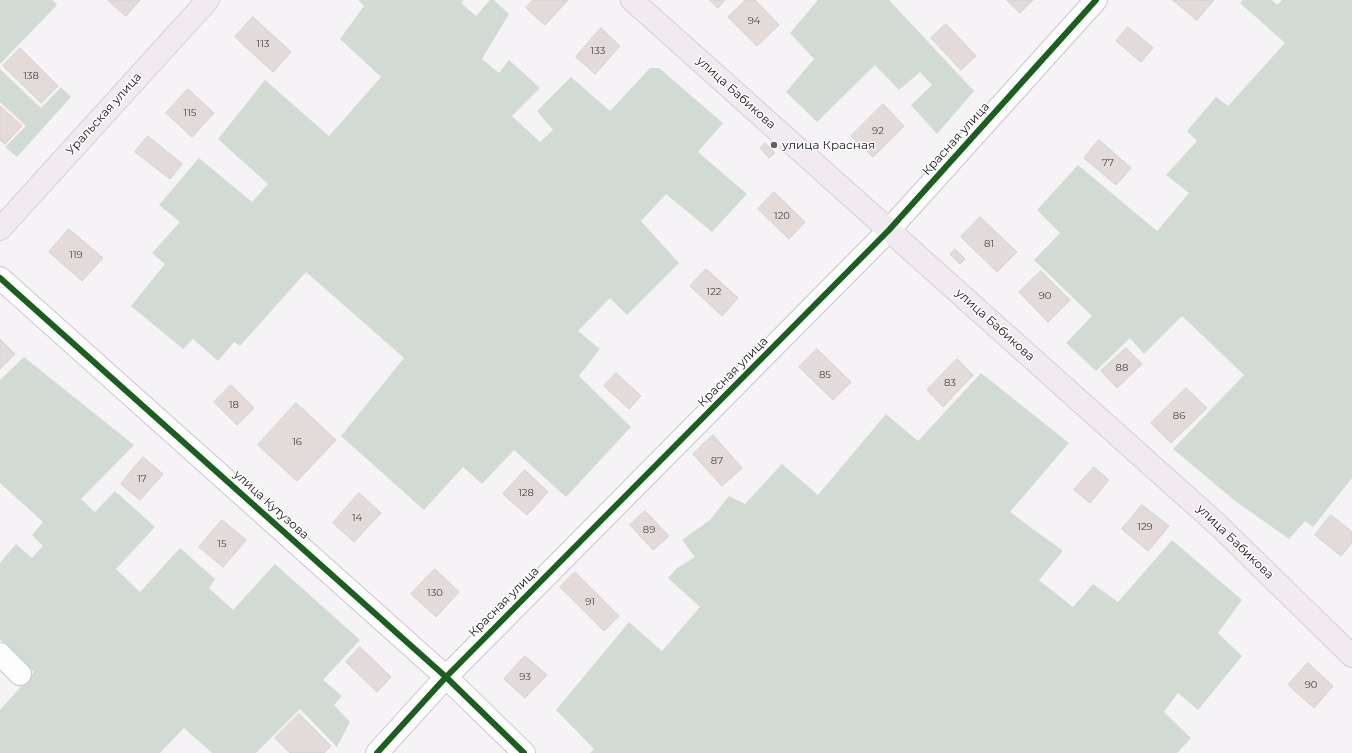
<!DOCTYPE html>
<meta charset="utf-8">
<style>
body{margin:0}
canvas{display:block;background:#f5f3f6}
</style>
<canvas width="1352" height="753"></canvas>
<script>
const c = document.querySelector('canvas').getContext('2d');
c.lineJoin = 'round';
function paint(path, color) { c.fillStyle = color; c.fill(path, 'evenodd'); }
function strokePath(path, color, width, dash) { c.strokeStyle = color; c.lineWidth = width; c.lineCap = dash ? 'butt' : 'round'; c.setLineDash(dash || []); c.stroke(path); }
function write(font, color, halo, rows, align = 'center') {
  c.font = font + ' Montserrat,sans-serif'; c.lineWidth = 3; c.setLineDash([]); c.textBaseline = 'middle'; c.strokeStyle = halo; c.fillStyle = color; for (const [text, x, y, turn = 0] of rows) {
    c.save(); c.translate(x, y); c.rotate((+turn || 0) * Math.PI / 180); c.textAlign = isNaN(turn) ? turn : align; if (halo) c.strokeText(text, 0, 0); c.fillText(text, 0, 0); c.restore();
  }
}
paint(new Path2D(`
 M0 0H53L57 5 0 64Z
 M358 0H464L461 3 476 16 490 0H494L509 14 482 59 499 73 509 60 540 88 512 116 540 142 553 130 537 111 571 77 610 111 650 68H659L723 123 698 152 747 194 712 232 666 194 641 221 679 263 627 315 610 298 578 331 600 349 579 376 631 427 566 497 514 450 482 484 463 467 424 510 341 436 404 358 306 272 240 346 234 342 218 361 193 339 183 349 131 306 165 264 152 253 180 222 159 205 199 158 252 202 268 184 218 139 265 80 329 136 381 77 340 39 364 6Z
 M818 0H889L974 91 937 134 911 105 932 85 920 72 899 90 875 65 817 122 786 92 814 59 790 33Z
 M1243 0H1272L1277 5 1282 0H1352V478L1313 527 1305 521 1289 539 1234 500 1173 449 1244 375 1182 316 1144 354 1130 338 1096 371 1066 343 1092 316 1034 260 1060 233 1037 210 1078 165 1157 231 1189 193 1166 175 1197 141 1187 131 1216 97 1228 106 1285 43 1240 3Z
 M0 69 41 108 61 87 71 97 17 157 5 147 26 126 0 102Z
 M24 357 134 445 81 499 95 512 115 491 155 527 116 569 140 592 180 548 215 579 209 588 233 610 275 564 360 640 323 680 342 696 334 705 350 722 337 747 300 709 256 753H212L184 728 160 753H0V710L34 672 0 639V563L16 544 32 558 43 546 32 535 43 522 0 483V380Z
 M981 373 1069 443 1010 512 1063 551 1039 580 1073 607 1093 584 1118 602 1172 540 1242 600 1218 633 1242 656 1198 710 1178 693 1164 712 1191 738 1177 753H590L594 749 556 710 629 622 662 651 700 607 668 578 677 568 695 557 682 540 710 520 729 496 745 504 782 464 818 495 886 414 918 441Z`), '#d2dad4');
const building = new Path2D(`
 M108 0H140L126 16Z
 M533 0H568L545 25 526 8Z
 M710 0H725L718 8Z
 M746 0H755L779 25 757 46 728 17Z
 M1007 0H1033L1020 13Z
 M1173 0H1214L1197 20Z
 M253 17 291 52 273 72 235 37Z
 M946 24 976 56 961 70 931 38Z
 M1128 27 1153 48 1141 62 1116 41Z
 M601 28 620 46 595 74 576 57Z
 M20 48 58 86 41 103 3 66Z
 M188 89 214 113 192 137 166 113Z
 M883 104 904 126 873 157 851 136Z
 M0 106 22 126 5 144 0 140Z
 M148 136 182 164 170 179 135 152Z
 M1099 140 1131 168 1116 185 1084 158Z
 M765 143 775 153 769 158 760 148Z
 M774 192 805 222 789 239 758 209Z
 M980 217 1017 252 997 272 961 237Z
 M69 229 103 258 82 281 49 252Z
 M955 249 965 259 960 264 950 254Z
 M706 269 738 298 722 316 690 286Z
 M1041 271 1070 300 1048 322 1019 292Z
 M0 339 15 354 0 369Z
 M1126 348 1142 364 1117 388 1101 371Z
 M817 349 851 382 833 400 799 367Z
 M957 359 973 375 943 407 927 390Z
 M616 373 641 396 629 409 604 386Z
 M231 385 254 408 237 425 214 402Z
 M1186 388 1207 408 1171 443 1151 423Z
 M296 403 336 440 297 481 258 445Z
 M713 435 742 468 722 486 693 454Z
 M143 457 163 474 140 500 121 484Z
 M1094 467 1109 480 1090 503 1074 490Z
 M525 470 548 492 527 515 503 494Z
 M359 493 381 513 354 542 333 523Z
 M1142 505 1169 526 1148 551 1122 529Z
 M645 511 669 536 653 550 630 525Z
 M1331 515 1352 532V543L1341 556 1315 535Z
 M222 520 246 540 223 567 199 547Z
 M435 569 459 592 436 617 411 594Z
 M575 572 619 616 604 631 560 587Z
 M360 647 391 677 377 692 346 662Z
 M525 656 547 675 525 698 504 679Z
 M1308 663 1333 686 1314 708 1288 685Z
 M299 714 331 746 324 753H290L275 738Z`);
paint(building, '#e2dbd9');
strokePath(building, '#d1cfd0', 1);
const minor = new Path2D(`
 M0 278 446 677 524 753
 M0 654 20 674
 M377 753 446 677 889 230 1096 0`);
const major = new Path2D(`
 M632 0 1218 525 1352 656
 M0 229 208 0`);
strokePath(minor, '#c8c6c8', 24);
strokePath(major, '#d0d0d1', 24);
strokePath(minor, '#fefdfe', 22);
strokePath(major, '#f2eaf1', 22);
strokePath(new Path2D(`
 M0 278 446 677 524 753
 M377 753 446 677 889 230 1096 0`), '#1b5e20', 6);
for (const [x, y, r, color] of [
 [774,145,4,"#626163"]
]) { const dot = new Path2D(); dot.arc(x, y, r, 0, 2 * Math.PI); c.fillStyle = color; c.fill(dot); strokePath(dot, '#fff', 1.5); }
write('10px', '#484546', null, [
 ["94",754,21],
 ["113",263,44],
 ["133",598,51],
 ["138",31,76],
 ["115",190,113],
 ["92",878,131],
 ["77",1108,163],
 ["120",782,216],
 ["81",989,244],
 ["119",76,255],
 ["122",714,292],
 ["90",1045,296],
 ["88",1122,368],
 ["85",825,375],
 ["83",950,383],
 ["18",234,405],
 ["86",1179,416],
 ["16",297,442],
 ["87",717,461],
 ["17",142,479],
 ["128",526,493],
 ["14",357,518],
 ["129",1145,527],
 ["89",649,530],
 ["15",222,544],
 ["130",435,593],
 ["91",590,602],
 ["93",525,677],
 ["90",1311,685]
]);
write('12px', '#131214', '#fff', [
 ["улица Бабикова",736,93,42],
 ["Уральская улица",104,114,-48],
 ["Красная улица",956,139,-48],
 ["улица Бабикова",995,325,42],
 ["Красная улица",733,372,-45],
 ["улица Кутузова",271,505,42],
 ["улица Бабикова",1235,542,44],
 ["Красная улица",504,602,-45]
]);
write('12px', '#131214', '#fff', [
 ["улица Красная",782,145]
], 'left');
</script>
